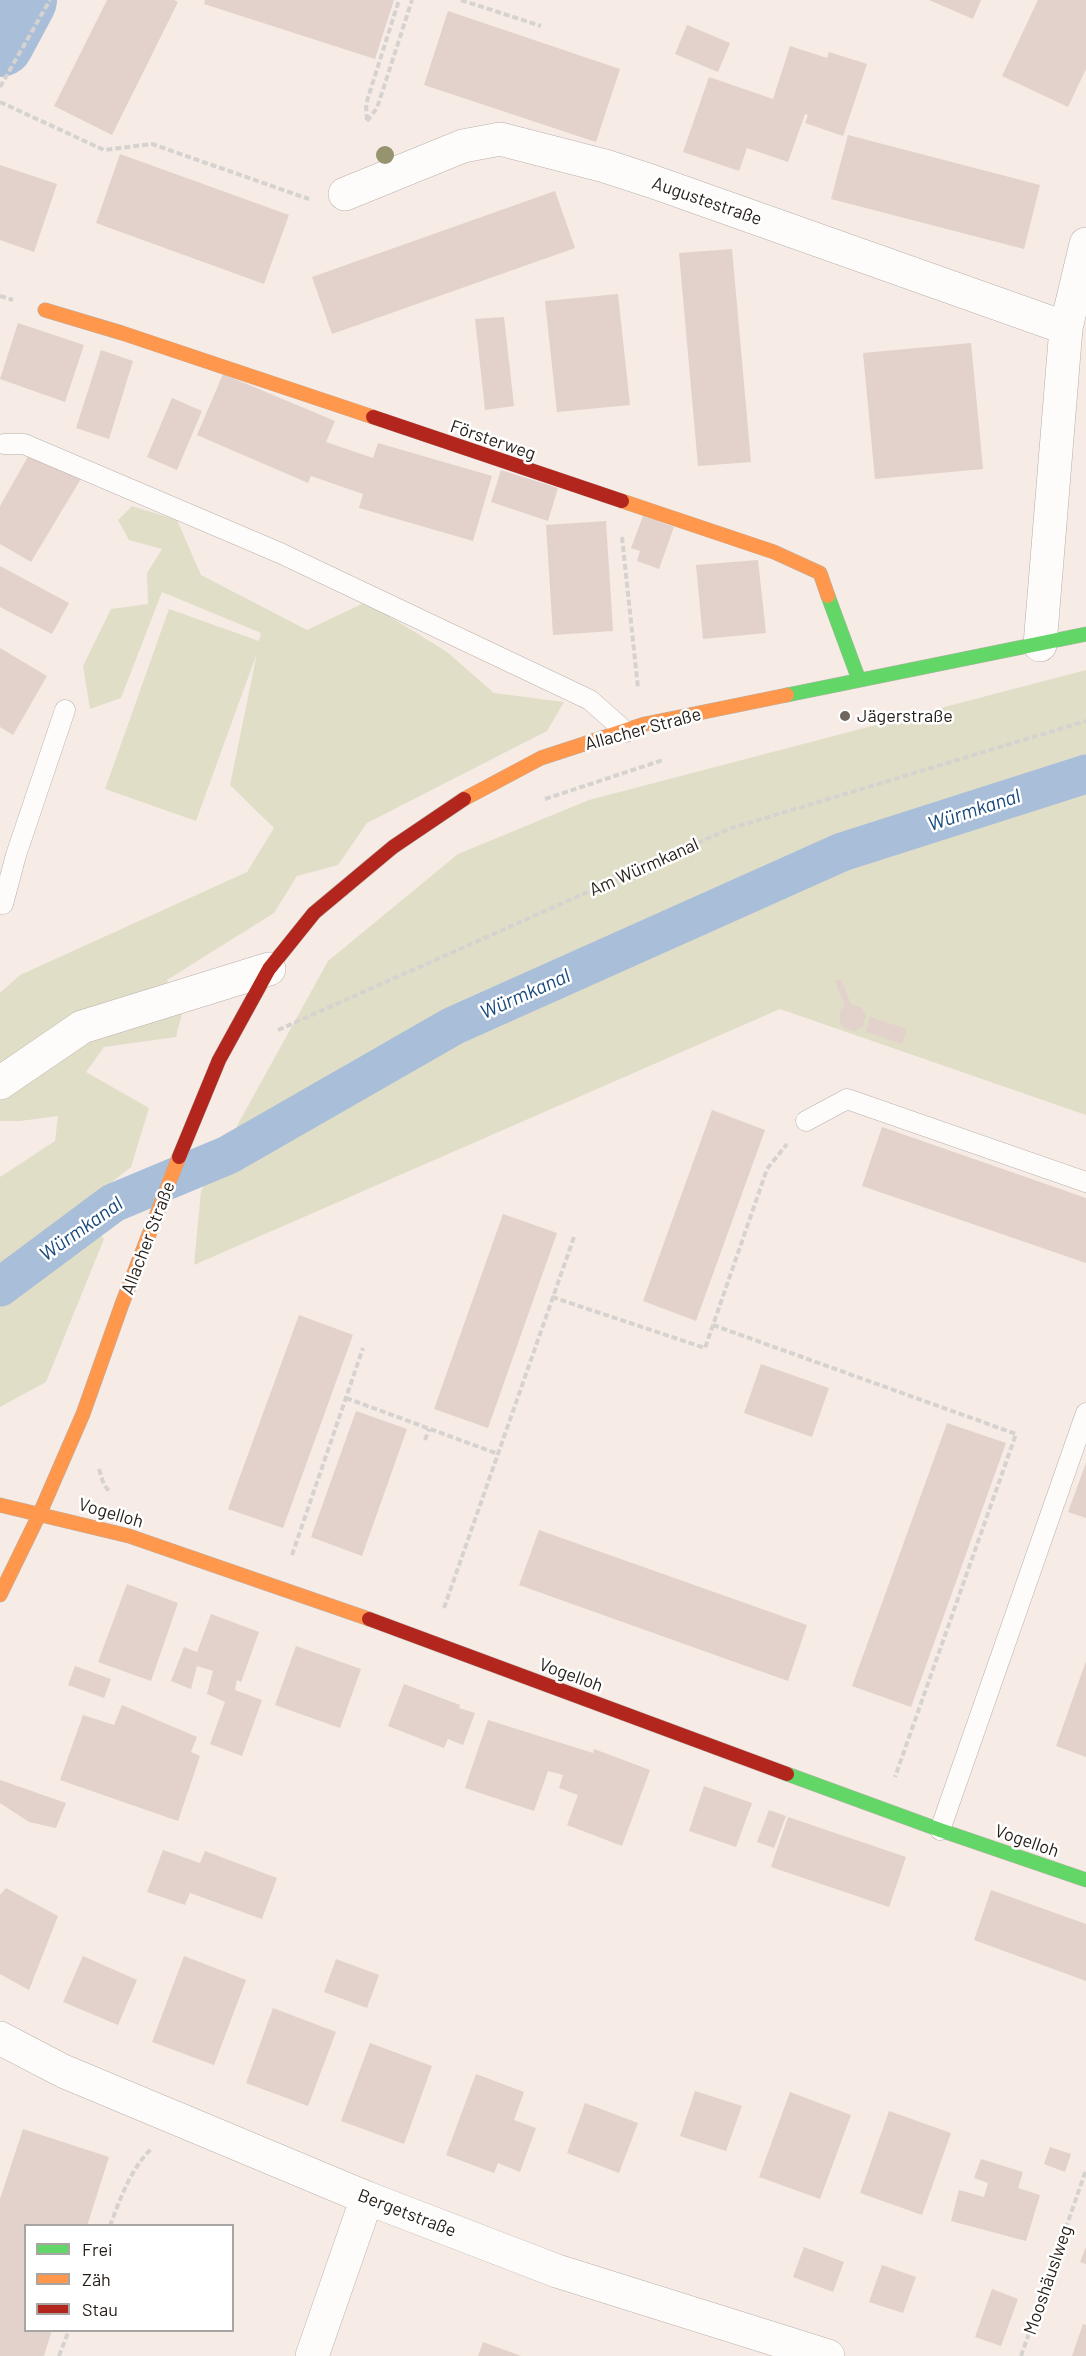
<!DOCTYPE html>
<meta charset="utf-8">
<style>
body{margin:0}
#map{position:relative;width:1086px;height:2356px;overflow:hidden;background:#f6ebe5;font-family:Barlow,sans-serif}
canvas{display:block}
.legend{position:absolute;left:24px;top:2224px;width:210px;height:108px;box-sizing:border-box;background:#fff;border:2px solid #a8a5a2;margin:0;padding:8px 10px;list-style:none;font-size:18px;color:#261d17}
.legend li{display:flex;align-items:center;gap:12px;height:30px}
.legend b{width:30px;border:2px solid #a8a5a2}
</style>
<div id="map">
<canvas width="1086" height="2356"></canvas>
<ul class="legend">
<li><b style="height:8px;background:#63d668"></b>Frei</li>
<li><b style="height:8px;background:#ff974d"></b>Zäh</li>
<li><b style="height:8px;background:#b3261e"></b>Stau</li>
</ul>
</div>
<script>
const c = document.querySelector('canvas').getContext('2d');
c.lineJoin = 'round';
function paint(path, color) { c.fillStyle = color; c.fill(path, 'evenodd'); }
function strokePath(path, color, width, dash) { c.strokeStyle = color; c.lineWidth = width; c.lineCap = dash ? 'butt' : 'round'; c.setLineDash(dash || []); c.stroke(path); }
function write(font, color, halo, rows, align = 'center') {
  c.font = font + ' Barlow,sans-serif'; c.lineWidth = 5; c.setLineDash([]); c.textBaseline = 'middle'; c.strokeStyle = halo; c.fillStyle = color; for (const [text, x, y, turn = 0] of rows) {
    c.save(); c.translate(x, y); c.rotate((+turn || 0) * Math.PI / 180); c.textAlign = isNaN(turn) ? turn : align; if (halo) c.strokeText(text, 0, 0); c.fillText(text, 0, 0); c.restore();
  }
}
paint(new Path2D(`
 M132 506 177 520 201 575 307 630 366 602 447 652 494 693 564 702 547 731 367 823 338 865 297 876 274 913 167 980 183 1010 176 1037 104 1047 86 1072 149 1108 131 1167 77 1210 104 1239 46 1382 0 1407V1177L55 1141 58 1116 20 1121H0V993L20 975 247 872 274 828 230 785 257 653 196 821 105 789 169 609 259 641 261 633 162 592 121 698 90 709 83 666 111 609 148 604 147 573 162 549 129 540 118 520Z
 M1086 670V1115L780 1009 194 1265 201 1191 328 961 458 854 589 800Z`), '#e1dec8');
strokePath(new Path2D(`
 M0 1287 113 1203 228 1155 453 1026 842 852 1086 774`), '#a9bed8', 39);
strokePath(new Path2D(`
 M0 43 23 0`), '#a9bed8', 68);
paint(new Path2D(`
 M107 0H174L178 2 112 135 54 106Z
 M205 0H394L375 59 204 4Z
 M929 0H981L973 19Z
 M1038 0H1086V69L1068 107 1002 76Z
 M448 11 620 69 596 142 424 85Z
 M687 25 730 43 718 72 675 54Z
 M790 46 827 58 829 52 867 64 843 136 805 123 808 115 805 114 788 162 747 148 739 171 683 152 709 77 773 99Z
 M848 135 1040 185 1024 249 831 199Z
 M120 154 289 215 264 284 96 223Z
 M0 165 57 184 34 252 0 240Z
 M555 191 575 248 332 334 312 277Z
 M732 249 751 462 698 466 679 253Z
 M618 294 630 405 557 412 545 301Z
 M504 317 514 406 485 410 475 319Z
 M18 323 84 345 65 402 0 379Z
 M971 343 983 469 875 479 863 353Z
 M101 350 133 361 109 439 76 428Z
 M223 374 335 421 326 442 373 458 378 443 492 476 473 541 359 508 363 494 311 476 308 483 197 435Z
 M172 398 202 411 177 470 147 457Z
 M30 453 82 477 31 562 0 544V506Z
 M501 470 558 488 548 521 491 502Z
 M643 516 674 527 659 569 637 561 640 551 631 548Z
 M606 521 613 631 553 635 546 525Z
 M758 560 766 633 703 639 696 565Z
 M0 566 69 603 52 634 0 607Z
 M0 648 47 676 13 735 0 727Z
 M841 979 851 1004 862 1008 866 1016 863 1026 854 1031 843 1027 840 1022V1011L845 1006 835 981Z
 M870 1017 907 1029 902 1044 866 1032Z
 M712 1110 765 1130 696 1321 643 1301Z
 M882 1127 1086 1198V1263L862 1186Z
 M503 1214 557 1233 488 1428 434 1409Z
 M299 1315 353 1335 283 1528 228 1509Z
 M761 1364 829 1388 812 1437 744 1413Z
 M356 1411 407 1429 362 1556 311 1537Z
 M947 1423 1006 1443 911 1707 852 1686Z
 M1086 1463V1518L1068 1512Z
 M539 1530 807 1625 788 1681 519 1585Z
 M127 1584 178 1603 151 1681 98 1662Z
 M211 1614 259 1632 241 1682 237 1680 235 1690 262 1700 242 1756 210 1744 225 1702 207 1694 213 1671 197 1666 191 1689 171 1681 184 1647 197 1652Z
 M296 1646 361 1669 340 1728 275 1705Z
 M1086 1661V1757L1056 1746Z
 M75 1666 111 1679 104 1698 68 1685Z
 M404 1684 460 1705 459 1708 475 1713 463 1745 448 1739 444 1748 388 1726Z
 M122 1705 197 1737 191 1752 200 1756 178 1821 60 1780 83 1715 114 1725Z
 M488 1720 593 1753 594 1749 650 1770 622 1846 567 1825 578 1795 559 1788 563 1775 548 1771 534 1811 465 1788Z
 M0 1780 66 1803 56 1828 29 1822 0 1803Z
 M704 1786 752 1803 736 1847 689 1831Z
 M769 1810 786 1816 774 1848 757 1842Z
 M788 1817 906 1857 889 1907 771 1867Z
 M163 1850 200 1863 205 1851 277 1878 262 1919 190 1893 185 1905 147 1892Z
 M6 1888 58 1916 29 1990 0 1974V1895Z
 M991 1890 1086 1924V1981L974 1940Z
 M83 1956 137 1980 118 2025 63 2002Z
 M184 1956 246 1980 214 2065 152 2042Z
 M336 1959 379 1975 367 2008 324 1992Z
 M273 2008 336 2032 308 2106 246 2083Z
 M370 2043 432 2066 404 2144 341 2121Z
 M476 2074 524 2092 514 2120 536 2128 520 2172 498 2163 494 2173 446 2155Z
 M695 2091 742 2106 726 2151 680 2136Z
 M790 2092 851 2115 820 2199 759 2177Z
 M585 2103 638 2123 619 2173 567 2153Z
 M889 2111 951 2133 922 2215 860 2193Z
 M23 2129 109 2157 87 2226H26V2330H52L44 2356H0V2199Z
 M1050 2147 1071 2154 1065 2172 1044 2164Z
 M981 2159 1023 2172 1018 2188 1040 2195 1026 2241 951 2221 959 2190 984 2197 988 2183 974 2178Z
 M804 2247 844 2262 833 2292 793 2277Z
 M1086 2247V2264L1080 2262Z
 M882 2265 916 2277 903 2313 869 2302Z
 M992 2289 1018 2299 1001 2346 975 2337Z
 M1083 2324 1086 2325V2356H1072Z
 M483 2342 521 2356H478Z`), '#e2d2cb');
const lane = new Path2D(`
 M4 444H24L280 553 590 700 626 732
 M3 904 16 855 65 710
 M806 1121 847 1099 1086 1182
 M940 1830 1086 1413`);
const street = new Path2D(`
 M345 194 463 146 500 139 605 166 651 181 1066 328
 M1040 645 1066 328 1086 244
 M0 1083 82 1027 269 969
 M0 2038 63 2071 367 2198 557 2271 828 2356
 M312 2356 367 2198`);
const fast = new Path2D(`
 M828 596 859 680
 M787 695 1086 634
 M787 1774 940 1830 1086 1880`);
const slow = new Path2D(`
 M45 310 122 333 373 417
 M622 501 774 552 820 573 828 596
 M464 799 541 758 645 724 787 695
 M0 1505 129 1536 369 1619
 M0 1595 40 1513 83 1414 122 1304 179 1157`);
const jam = new Path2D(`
 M373 417 622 501
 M179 1157 219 1060 269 969 314 913 393 847 464 799
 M369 1619 787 1774`);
strokePath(lane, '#b8b0aa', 21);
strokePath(street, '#b8b0aa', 34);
strokePath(fast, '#b8b0aa', 15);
strokePath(slow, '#b8b0aa', 15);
strokePath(jam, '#b8b0aa', 15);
strokePath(new Path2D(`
 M461 0 541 26
 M0 87 50 0
 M0 102 104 150 152 144 309 199
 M367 120 366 104 399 0
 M367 121 377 108 412 0
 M0 296 13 300
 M622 537 638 688
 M545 799 663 760
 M278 1030 729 829 1086 721
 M552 1297 705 1348 767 1169 787 1144
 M713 1325 1016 1434 895 1777
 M346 1398 498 1454
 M425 1440 429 1429
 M99 1469 104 1485 110 1492
 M292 1555 363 1348
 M444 1608 574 1237
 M110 2226C120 2199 131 2168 152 2148
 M59 2356 69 2330
 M1021 2356 1086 2170`), '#d5d2d0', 4, [6, 3]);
strokePath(lane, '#fefcfb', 20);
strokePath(street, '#fefcfb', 33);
strokePath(fast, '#63d668', 14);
strokePath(slow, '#ff974d', 14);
strokePath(jam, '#b3261e', 14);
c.fillStyle = '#96936f';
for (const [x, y] of [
 [385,155]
]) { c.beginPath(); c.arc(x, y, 9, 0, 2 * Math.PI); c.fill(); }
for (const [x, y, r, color] of [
 [845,716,6,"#6f655f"]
]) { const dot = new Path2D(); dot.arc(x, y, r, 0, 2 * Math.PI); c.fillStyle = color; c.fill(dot); strokePath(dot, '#fff', 2); }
write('18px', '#261d17', '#fff', [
 ["Augustestraße",707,201,19],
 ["Försterweg",493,440,19],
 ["Allacher Straße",643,729,-15],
 ["Am Würmkanal",644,867,-24],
 ["Allacher Straße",148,1238,-69],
 ["Vogelloh",111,1513,16],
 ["Vogelloh",571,1675,20],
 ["Vogelloh",1027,1841,19],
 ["Bergetstraße",407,2213,21],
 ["Mooshäuslweg",1048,2280,-71]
]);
write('18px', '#261d17', '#fff', [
 ["Jägerstraße",857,716]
], 'left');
write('italic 20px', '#18497c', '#fff', [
 ["Würmkanal",974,810,-18],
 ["Würmkanal",525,994,-24],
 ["Würmkanal",81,1229,-35]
]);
</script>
